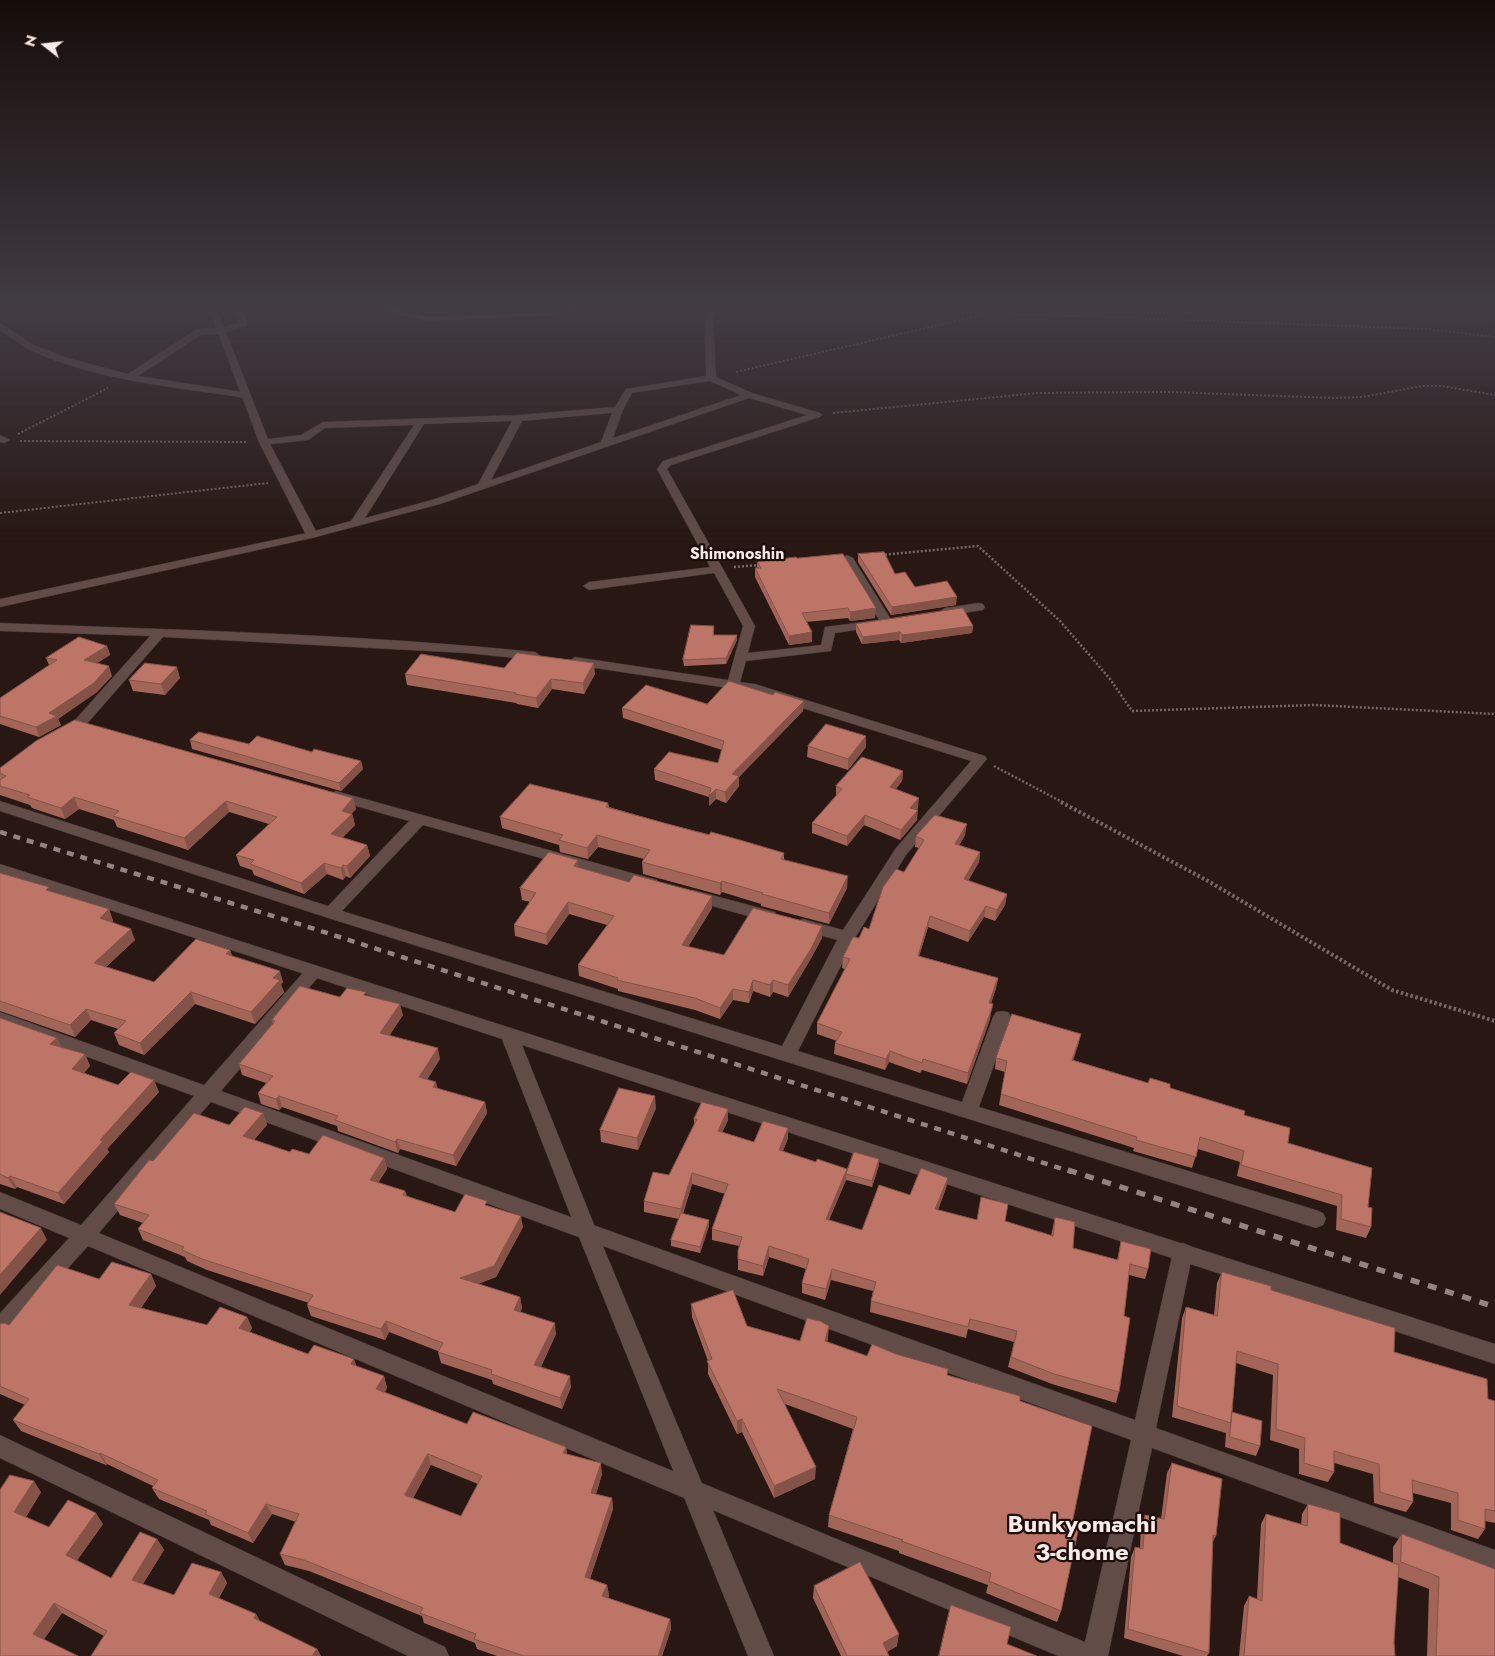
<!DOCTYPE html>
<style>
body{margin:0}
#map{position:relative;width:1495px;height:1656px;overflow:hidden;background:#281713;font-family:Jost,sans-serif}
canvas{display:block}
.north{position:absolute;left:20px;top:20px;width:50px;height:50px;-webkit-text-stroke:4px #1e0e0a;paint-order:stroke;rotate:286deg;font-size:14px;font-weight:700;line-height:20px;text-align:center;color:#f8ebe8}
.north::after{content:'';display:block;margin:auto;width:18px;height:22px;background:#f8ebe8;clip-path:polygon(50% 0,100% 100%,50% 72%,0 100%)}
</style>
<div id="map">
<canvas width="1495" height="1656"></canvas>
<div class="north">N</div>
</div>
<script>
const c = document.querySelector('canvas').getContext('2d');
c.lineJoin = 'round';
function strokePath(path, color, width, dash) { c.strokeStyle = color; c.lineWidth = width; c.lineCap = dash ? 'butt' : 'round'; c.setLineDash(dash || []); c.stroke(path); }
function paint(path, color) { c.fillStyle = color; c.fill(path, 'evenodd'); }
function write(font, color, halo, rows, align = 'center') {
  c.font = font + ' Jost,sans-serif'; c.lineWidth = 4.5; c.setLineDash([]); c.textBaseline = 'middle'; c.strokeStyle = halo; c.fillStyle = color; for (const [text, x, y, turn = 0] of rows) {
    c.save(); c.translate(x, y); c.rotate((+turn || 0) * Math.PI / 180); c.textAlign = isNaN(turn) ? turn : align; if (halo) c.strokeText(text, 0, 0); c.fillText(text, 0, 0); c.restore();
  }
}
strokePath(new Path2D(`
 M388 311 431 319 556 313`), '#935142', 4.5);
const minor = new Path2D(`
 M235 311H243L247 324 246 326 222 334H202L138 376 249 393V397L246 398C175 387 99 381 32 351 21 345 11 337 0 330V323L34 345 64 357 128 374 197 329 221 328 238 323Z
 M562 311H576L572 314Z
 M705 311H713L716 377 752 393 820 413 822 415 820 417 671 465 667 469 755 626 748 653 821 645 825 627 879 620 841 558 847 555 853 558 892 621 886 625 882 624 876 627 835 633 831 651 746 661 740 682 755 684 985 756 987 759 906 855 855 938 798 1051 962 1102 993 1017 996 1012 1002 1011 1008 1012 1011 1017 979 1107 1316 1210 1323 1213 1326 1219 1323 1225 1316 1228 325 917 0 811V801L328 906 409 821 331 799 329 796 331 793 336 791 657 880 659 884 657 888 651 889 423 825 342 911 782 1046 837 940 797 929 795 925 797 921 803 919 843 930 896 848 971 761 748 691 575 665 569 661 575 657 728 680 743 626 714 573 589 590 583 586 589 582 710 567 657 469 663 461 807 415 749 398 440 504 312 538 0 607V599L311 532 351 521 414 425 325 428 308 440 264 445 259 442 260 440 301 435 323 422 519 415 615 407 626 389 706 376ZM710 381 741 395 613 438 623 410 632 393ZM612 413 601 442 491 480 522 421ZM512 421 478 484 432 500 365 518 424 424Z
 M0 435 10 440 5 443 0 442Z
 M979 603 983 604 985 607 983 610 945 616 939 612 945 608Z
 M0 623C178 630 358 634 535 652L541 656 535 660 466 653 163 637 85 726 64 735 57 731 75 720 150 636 0 631Z
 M693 890 775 912 777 916 775 920 769 922 687 899 685 895 687 891Z
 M314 965 320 967 322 971 320 975 221 1091 1135 1420 1173 1252 1176 1246 1183 1243 1190 1246 1193 1252 1156 1428 1495 1550V1574L1152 1448 1108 1656H1058L88 1246 8 1335 0 1338V1313L69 1238 0 1209V1192L81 1225 194 1096 0 1025V1012L204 1085 308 967ZM211 1102 1131 1440 1085 1642 99 1233Z
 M0 1435 445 1647 449 1656H408L0 1458Z`);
const tertiary = new Path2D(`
 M210 311H218L269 442 318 535 316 537H308L306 535 259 442Z
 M0 864 1495 1344V1364L522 1045 597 1232 774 1656H748L577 1232 502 1039 0 874Z`);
strokePath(minor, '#3e3130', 1);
strokePath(tertiary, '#3e3130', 1);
strokePath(new Path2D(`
 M736 372 991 313 1427 329 1495 337
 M833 413 1038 393 1170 392 1335 398 1363 397 1422 386H1441L1495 395
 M18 434 108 388
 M20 441 247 442
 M0 513 268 483`), '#786865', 2, [2, 2]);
strokePath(new Path2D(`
 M881 555 978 546 1060 621 1110 679 1132 711 1314 705 1495 714
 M734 567 760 565
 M994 766 1064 803`), '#786865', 2.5, [2, 2]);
strokePath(new Path2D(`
 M1061 802 1208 881 1392 990 1495 1021`), '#786865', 4, [2.5, 2.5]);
paint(minor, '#614c47');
paint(tertiary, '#614c47');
strokePath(new Path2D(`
 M0 832 299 924 1072 1172`), '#938480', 4.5, [7, 7]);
strokePath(new Path2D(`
 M1068 1170 1495 1307`), '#938480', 5.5, [9, 9]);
paint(new Path2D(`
 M858 554 895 574 915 587 956 605 891 615 858 562Z
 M797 558 875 618 850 621 848 618 806 622 812 642 789 645 755 577V568H757V562Z
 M856 624 973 626 972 633 901 643 899 640 862 644 856 632Z
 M714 631V635H737V640L726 664 684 666 683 660Z
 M107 646 110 655 97 663 112 676 97 692 58 719 61 725 39 737 0 724V698L49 665 46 658Z
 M504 668 595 674 584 694 552 689 538 708 517 704 516 703 407 685 405 674Z
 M180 678 165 695 133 691 129 680Z
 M707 704 803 711 739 777V786L726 803 716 799 709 806V797L655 780 654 769 718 763 722 750 623 718 622 708Z
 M866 736V747L848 770 807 757 808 746Z
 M190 740 249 744 312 752 361 761 363 769 341 791 192 749Z
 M0 768 353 798 356 809 352 813 355 825 342 838 367 845 370 856 350 878 346 876 343 880 327 874 304 894 254 875 252 870 240 866 236 855 269 824 229 812 188 850 117 827 114 820 79 809 65 819 32 808 30 805 0 795Z
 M903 771 902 781 896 789 918 808 916 810 917 820 900 840 864 825 847 846 812 833V823L836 796V786Z
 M608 803 609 807 664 823 784 853V860L847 888 829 924 761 906V904L722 892 720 895 643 874 642 862 644 859 598 847 588 859 560 852 559 845 502 828 500 817Z
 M965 835 959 845 980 852 979 862 968 881 1007 894 1005 905 995 921 984 917 968 942 928 927 919 956 998 978 996 988 991 1003 990 1019 967 1084 922 1070 920 1073 889 1062 885 1070 834 1054 835 1043 837 1041 817 1034V1023L845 969 842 968 843 957 859 938 869 929 919 848 915 847 916 836Z
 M579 868 712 908 688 947 724 955 822 926V938L810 960 788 997 773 992 770 997 753 991 749 1003 733 1000 720 1019 695 1010 618 991V989L579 976 578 965 607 925 569 914 547 945 515 936 514 925 530 902 522 900 520 888Z
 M0 873 51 891 109 909 113 921 112 922 135 940 106 967 154 982 230 950 232 956 283 982 281 985 284 992 255 1024 195 1004 144 1055 119 1045 114 1033 118 1029 91 1020 75 1037 0 1011Z
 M367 996 403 1015 389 1036 440 1059 427 1079 438 1089 485 1102 487 1113 456 1166 400 1149 398 1153 338 1131 337 1126 282 1107 279 1110 261 1104 258 1093 266 1083 242 1075 239 1064 273 1024 272 1020 340 997Z
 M0 1018 57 1038 61 1047 85 1054 90 1066 84 1073 118 1085 159 1092 107 1149 109 1152 64 1204 17 1187 15 1189 0 1184Z
 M1081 1034 1078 1045 1073 1060 1148 1083 1170 1088 1244 1115 1288 1143 1368 1207 1371 1227 1366 1238 1336 1230 1337 1206 1237 1176 1240 1162 1198 1149 1192 1168 1133 1151 1134 1148 999 1105 1005 1072 995 1069 996 1058Z
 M656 1108 638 1150 601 1142 600 1130Z
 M728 1109V1120L722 1132 754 1142 788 1138 783 1151 816 1162 847 1169 846 1174 879 1165 872 1187 846 1180 829 1220 862 1230 910 1195 948 1178 946 1188 938 1210 977 1220 1005 1221 1051 1236 1055 1217 1073 1248 1117 1260 1121 1241 1148 1269 1145 1279 1129 1275 1124 1316 1119 1392 1116 1403 1052 1384 1008 1367 1014 1342 968 1329 966 1338 870 1312 871 1301 873 1291 831 1280 825 1300 802 1293V1283L806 1269 769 1257 763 1276 738 1270V1251L739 1246 712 1240V1229L725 1194 692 1184 683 1214 709 1220V1226L700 1253 671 1246V1240L679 1219 644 1212V1201L669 1175 694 1124V1119Z
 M263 1113 267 1125 254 1140 290 1152 309 1154 384 1158 387 1169 378 1182 405 1191 407 1196 455 1212 488 1206 523 1227 496 1277 478 1284 520 1297 522 1308 520 1312 556 1334 541 1367 571 1387 562 1409 493 1384 492 1380 441 1363 438 1352V1351L389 1332 385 1340 311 1316 307 1305 309 1303 207 1270 187 1261 185 1257 143 1240 138 1229 143 1223 120 1215 114 1204 153 1161 229 1125Z
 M1222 1272 1271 1290 1488 1399 1495 1401V1523L1485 1521V1529L1478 1539 1451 1530V1503L1413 1493V1502L1406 1512 1374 1503 1373 1474 1334 1463V1472L1328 1482 1299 1474V1449L1270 1440 1273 1375 1236 1363 1232 1412 1260 1446 1256 1456 1225 1447 1226 1433 1172 1417 1182 1318 1186 1307 1214 1315 1217 1283Z
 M151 1274 156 1286 141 1308 207 1325 247 1317 252 1328 250 1332 308 1354 357 1367 384 1376 387 1388 385 1392 467 1424 566 1447 567 1454 602 1474 596 1494 612 1498 613 1509 590 1579 607 1585 609 1596 608 1598 670 1619 671 1629 662 1656H497L477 1649 475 1643 424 1623 422 1616 309 1571 285 1565 280 1554 296 1522 272 1514 253 1543 211 1525 209 1520 159 1499 152 1488 153 1486 107 1464 106 1465 21 1431 13 1420 25 1405 0 1394V1324L9 1325 99 1279ZM431 1465 478 1484 461 1516 413 1498Z
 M691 1304 747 1326 800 1341 828 1338 827 1342 867 1356 947 1375 1020 1401 1073 1519 1061 1611 1057 1622 986 1593 988 1585 899 1553V1551L828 1527 829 1515 853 1429 785 1404 815 1479 774 1498 742 1432 737 1434 708 1374V1361L692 1317Z
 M1172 1463 1216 1536 1213 1541 1209 1653 1207 1656H1183L1124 1638 1131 1557 1135 1547 1140 1548 1141 1525 1145 1515 1161 1519 1167 1473Z
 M0 1490 41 1492 26 1517 49 1527 103 1524 77 1560 111 1578 157 1539 164 1550 143 1584 174 1595 221 1572 227 1583 219 1598 256 1614 260 1621 317 1649 321 1656H91L104 1636 62 1613 44 1639 0 1656Z
 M1308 1504 1340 1543 1393 1563V1547L1402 1534 1495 1569V1656H1427L1429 1589 1398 1577 1394 1642 1395 1656H1239L1244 1606 1249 1596 1257 1599 1261 1524 1266 1514 1301 1525 1302 1514Z
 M814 1586 897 1646 887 1652 889 1656H841L813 1598Z`), '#a26558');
paint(new Path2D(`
 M957 597 956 605 891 615 892 607Z
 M876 608 875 618 850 621V612Z
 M973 626 972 633 901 643 902 635Z
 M812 632V642L789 645V636Z
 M900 632 899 640 862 644 863 637Z
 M737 635V640L726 664V658Z
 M107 646 110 655 88 669 84 660Z
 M594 663 595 674 584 694 583 683Z
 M109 666 112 676 97 692 58 719 61 725 39 737 36 727 49 713Z
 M177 667 180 678 165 695 161 684Z
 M551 679 552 689 538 708 536 698Z
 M804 701 803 711 739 777V786L726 803 725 792 732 774Z
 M866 736V747L848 770V759Z
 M361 761 363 769 341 791 339 783Z
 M903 771 902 781 889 797 890 787Z
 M716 789V799L709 806V796Z
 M74 797 79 809 65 819 61 808Z
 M353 798 356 809 347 818 352 814 355 825 334 846 331 834 342 811Z
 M919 798 918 808 909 818 910 808Z
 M226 801 229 812 188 850 184 838Z
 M918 810 917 820 900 840 901 830Z
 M865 815 864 825 847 846V836Z
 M967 824 965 835 954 855 955 844Z
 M597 835 598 847 588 859 587 848Z
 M367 845 370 856 350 878 347 866Z
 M980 852 979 862 963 890 964 879Z
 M578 860 579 871 574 866Z
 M324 863 327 874 304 894 301 883Z
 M343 865 346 876 343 880 341 868Z
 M848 876 847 888 829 924V913Z
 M722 881V892L720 895V883Z
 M1007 894 1005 905 995 921 997 910Z
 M712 896V908L682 956V945Z
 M568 902 569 914 547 945 546 934Z
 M986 906 984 917 968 942 970 931Z
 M109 909 113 921 104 929 100 918Z
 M930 916 928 927 916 967 918 956Z
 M822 926V938L810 960 788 997V985Z
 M131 929 135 940 98 974 94 963Z
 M230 950 234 961 226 954Z
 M280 971 283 982 281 985 284 992 255 1024 251 1012 273 978Z
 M998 978 996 988 988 1013 989 1003Z
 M753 980V991L749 1003V992Z
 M773 980V992L770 997V985Z
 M733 989V1000L720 1019V1008Z
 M191 992 195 1004 144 1055 140 1043Z
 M400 1004 403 1015 383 1044 380 1033Z
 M992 1008 990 1019 967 1084 968 1073Z
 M86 1009 91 1020 75 1037 70 1025Z
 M1081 1034 1078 1045 1070 1071 1072 1060Z
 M57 1038 62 1050 50 1044Z
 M438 1048 440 1059 422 1088 419 1077Z
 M890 1051 889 1062 885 1070 886 1059Z
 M85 1054 90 1066 77 1081 72 1069Z
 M154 1080 159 1092 107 1149 109 1152 64 1204 58 1193 100 1140Z
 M436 1082 439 1093 433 1087Z
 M279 1096 282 1107 279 1110 276 1099Z
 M655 1096 656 1108 638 1150 637 1138Z
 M485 1102 487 1113 456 1166 453 1155Z
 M728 1109V1120L718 1142V1131Z
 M263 1113 267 1125 247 1147 243 1136Z
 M788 1128V1138L779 1161V1150Z
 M397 1139 400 1149 398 1153 395 1142Z
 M384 1158 387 1169 373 1191 370 1180Z
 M879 1159V1165L872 1187V1181Z
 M847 1169 846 1180 825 1229 826 1219Z
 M692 1173V1184L681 1219V1209Z
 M10 1176 17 1187 15 1189 8 1178Z
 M948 1178 946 1188 934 1220 935 1209Z
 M521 1216 523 1227 496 1277 463 1289 460 1278Z
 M709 1220V1226L700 1253V1247Z
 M41 1228 47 1240 0 1295V1275Z
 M769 1246V1257L763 1276V1266Z
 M832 1269 831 1280 825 1300 826 1289Z
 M151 1274 156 1286 134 1317 129 1305Z
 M520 1297 522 1308 516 1321 514 1310Z
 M247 1317 252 1328 244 1339 239 1328Z
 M386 1321 389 1332 385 1340 381 1329Z
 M555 1323 556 1334 536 1376 534 1365Z
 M829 1326 828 1338 824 1354 825 1341Z
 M354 1359 358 1370 351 1364Z
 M384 1376 387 1388 380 1400 376 1389Z
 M570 1376 571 1387 562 1409 560 1398Z
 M742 1419V1432L737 1434V1421Z
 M566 1447 568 1458 563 1453Z
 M100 1453 107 1464 106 1465 99 1454Z
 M428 1454 431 1465 409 1506 405 1495Z
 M601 1463 602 1474 593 1504 591 1493Z
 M816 1467 815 1479 774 1498V1486Z
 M34 1481 41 1492 22 1523 14 1512Z
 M612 1498 613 1509 587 1587 585 1577Z
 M266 1504 272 1514 253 1543 248 1533Z
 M96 1513 103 1524 74 1565 66 1555Z
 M157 1539 164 1550 139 1590 132 1580Z
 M221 1572 227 1583 215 1604 209 1594Z
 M607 1585 609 1596 604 1607 602 1596Z
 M54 1603 62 1613 41 1644 33 1634Z
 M256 1614 262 1625 254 1618Z
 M670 1619 671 1629 662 1656H658Z
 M899 1634 897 1646 881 1655 883 1643Z
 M317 1649 321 1656H312Z`), '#845247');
const building = new Path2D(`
 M884 552 895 574 905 572 915 587 947 581 957 597 892 607 858 554Z
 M843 554 876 608 850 612 848 608 802 613 812 632 789 636 755 568H761L757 562 796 557 797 558Z
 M963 608 973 626 902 635 900 632 863 637 856 624Z
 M691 625 714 626 713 635H737L726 658 683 660Z
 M79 637 107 646 84 660 109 666 94 683 49 713 57 716 36 727 0 716V698L57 660 46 658Z
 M517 653 594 663 583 683 551 679 536 698 515 694 516 693 405 674 421 654 504 668Z
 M145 663 177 667 161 684 129 680Z
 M729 681 773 695 775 692 804 701 732 774 739 776 725 792 716 789 709 796 711 788 654 769 669 752 718 763 724 741 622 708 646 685 707 704Z
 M75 720 353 798 342 811 352 814 331 834 367 845 347 866 343 865 341 868 324 863 301 883 250 864 254 860 236 855 277 817 226 801 184 838 113 816 119 811 74 797 61 808 27 797 30 795 0 786V780L6 776 0 773V768L36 741Z
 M826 724 866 736 848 759 808 746Z
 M199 732 249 744 257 736 312 752 314 749 361 761 339 783 190 740Z
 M862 757 903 771 890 787 919 798 910 808 918 810 901 830 865 815 847 836 812 823 842 789 836 786Z
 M530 784 608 803 606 807 664 823 709 835 711 832 740 840 784 853 781 859 848 876 829 913 762 894 763 893 722 881 720 883 642 862 650 850 597 835 587 848 559 840 563 835 500 817Z
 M935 815 967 824 955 844 980 852 964 879 1007 894 997 910 986 906 970 931 930 916 918 956 998 978 989 1003 993 1004 992 1008 968 1073 923 1059 922 1063 890 1051 886 1059 835 1043 842 1032 817 1023 850 959 843 957 853 937 859 938 864 927 869 929 883 887 896 869 904 872 924 840 916 836Z
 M549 852 578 860 574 866 629 882 634 875 712 896 682 945 724 955 753 908 822 926 811 949 788 985 773 980 770 985 753 980 749 992 733 989 720 1008 695 998 617 980 618 978 578 965 614 916 568 902 546 934 514 925 536 893 520 888Z
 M0 873 49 887 46 890 109 909 100 918 131 929 94 963 154 982 196 939 230 950 226 954 280 971 273 978 280 980 251 1012 191 992 140 1043 114 1033 126 1021 86 1009 70 1025 0 1001Z
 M300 986 340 997 347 988 366 992 364 995 400 1004 380 1033 438 1048 419 1077 436 1082 433 1087 485 1102 453 1155 397 1139 395 1142 335 1120 338 1116 279 1096 276 1099 258 1093 273 1076 239 1064 275 1021 272 1020Z
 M1012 1014 1081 1034 1072 1060 1148 1083 1150 1078 1170 1084V1088L1245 1111 1244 1115 1290 1128 1288 1143 1372 1168 1368 1207 1372 1208 1371 1227 1341 1219 1342 1195 1241 1165 1244 1151 1200 1137 1196 1157 1136 1140 1137 1137 1001 1094 1007 1061 996 1058Z
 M0 1018 57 1038 50 1044 85 1054 72 1069 118 1085 131 1072 154 1080 100 1140 103 1141 58 1193 10 1176 8 1178 0 1174Z
 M619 1088 655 1096 637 1138 600 1130Z
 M702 1102 728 1109 718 1131 754 1142 763 1121 788 1128 779 1150 816 1162 817 1159 847 1169 826 1219 862 1230 879 1185 910 1195 921 1168 948 1178 935 1209 977 1220 981 1197 1008 1204 1005 1221 1053 1236 1055 1217 1075 1222 1073 1248 1118 1260 1121 1241 1151 1249 1148 1269 1130 1264 1124 1316 1130 1318 1119 1392 1054 1374 1011 1357 1017 1331 970 1319 968 1327 871 1301 876 1282 832 1269 826 1289 802 1283 809 1259 769 1246 763 1266 738 1259V1251L742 1237 712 1229 728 1184 692 1173 681 1209 644 1201 653 1172 669 1175 697 1119H694Z
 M245 1107 263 1113 243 1136 290 1152 292 1149 309 1154 323 1135 384 1158 370 1180 405 1191 403 1195 455 1212 465 1194 487 1201 485 1205 521 1216 494 1266 460 1278 520 1297 514 1310 555 1323 534 1365 570 1376 560 1398 491 1374 492 1370 438 1352 443 1343 386 1321 381 1329 307 1305 313 1295 202 1259 182 1250 184 1247 138 1229 149 1215 114 1204 149 1160 153 1161 194 1113 229 1125Z
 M854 1152 879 1159 872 1181 846 1174Z
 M0 1212 41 1228 0 1275Z
 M681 1213 709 1220 700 1247 671 1240Z
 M112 1262 151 1274 129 1305 207 1325 220 1307 247 1317 239 1328 308 1354 314 1345 354 1359 351 1364 384 1376 376 1389 467 1424 473 1412 566 1447 563 1453 601 1463 591 1493 612 1498 585 1577 607 1585 602 1596 670 1619 658 1656H524L474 1639 476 1634 420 1613 423 1608 304 1560 280 1554 299 1514 266 1504 248 1533 205 1514 207 1511 152 1488 158 1480 100 1453 99 1454 13 1420 29 1399 0 1386V1324L4 1323 9 1325 57 1265 99 1279ZM428 1454 482 1476 461 1516 405 1495Z
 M1222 1272 1271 1286V1290L1395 1328 1394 1352 1487 1379 1488 1399 1495 1401V1511L1485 1509V1529L1458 1520V1493L1412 1480 1413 1502 1380 1492 1379 1464 1334 1451V1472L1304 1463 1305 1438 1276 1429 1278 1364 1237 1351 1231 1423 1177 1406 1186 1307 1217 1316Z
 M733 1290 747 1326 800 1341 807 1318 820 1321 829 1326 825 1341 867 1356 872 1344 896 1354 948 1369 947 1375 1020 1396V1401L1092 1426 1073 1519 1080 1522 1061 1611 989 1581 991 1573 901 1541 903 1540 829 1515 857 1417 777 1389 816 1467 774 1486 742 1419 737 1421 707 1361 712 1359 691 1304Z
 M1232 1412 1262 1421 1260 1446 1230 1437Z
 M1172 1463 1222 1479 1216 1536 1213 1535 1209 1653 1128 1629 1135 1547 1143 1549 1145 1515 1164 1519Z
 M10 1475 34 1481 14 1512 49 1527 68 1500 96 1513 66 1555 111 1578 140 1532 157 1539 132 1580 174 1595 192 1563 221 1572 209 1594 256 1614 254 1618 317 1649 312 1656H91L107 1631 54 1603 33 1634 78 1656H0V1490Z
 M1308 1504 1340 1513V1543L1399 1565 1394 1642 1395 1656H1244L1249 1596 1262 1601 1266 1514 1307 1526Z
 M1402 1534 1495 1569V1656H1436L1439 1577 1401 1562Z
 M860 1562 899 1634 883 1643 889 1656H847L814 1586Z
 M951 1605 1011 1627 1007 1644 1037 1656H939Z`);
paint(building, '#bc7566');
strokePath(building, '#845247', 1);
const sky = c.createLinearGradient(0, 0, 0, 543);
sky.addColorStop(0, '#160d0a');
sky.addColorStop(0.57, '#423c44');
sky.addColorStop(1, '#423c4400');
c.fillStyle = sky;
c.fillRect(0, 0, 1495, 543);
write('bold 16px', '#f8ebe8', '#1e0e0a', [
 ["Shimonoshin",737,555]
]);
write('bold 24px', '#f8ebe8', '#1e0e0a', [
 ["Bunkyomachi",1082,1526],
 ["3-chome",1082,1554]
]);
</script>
